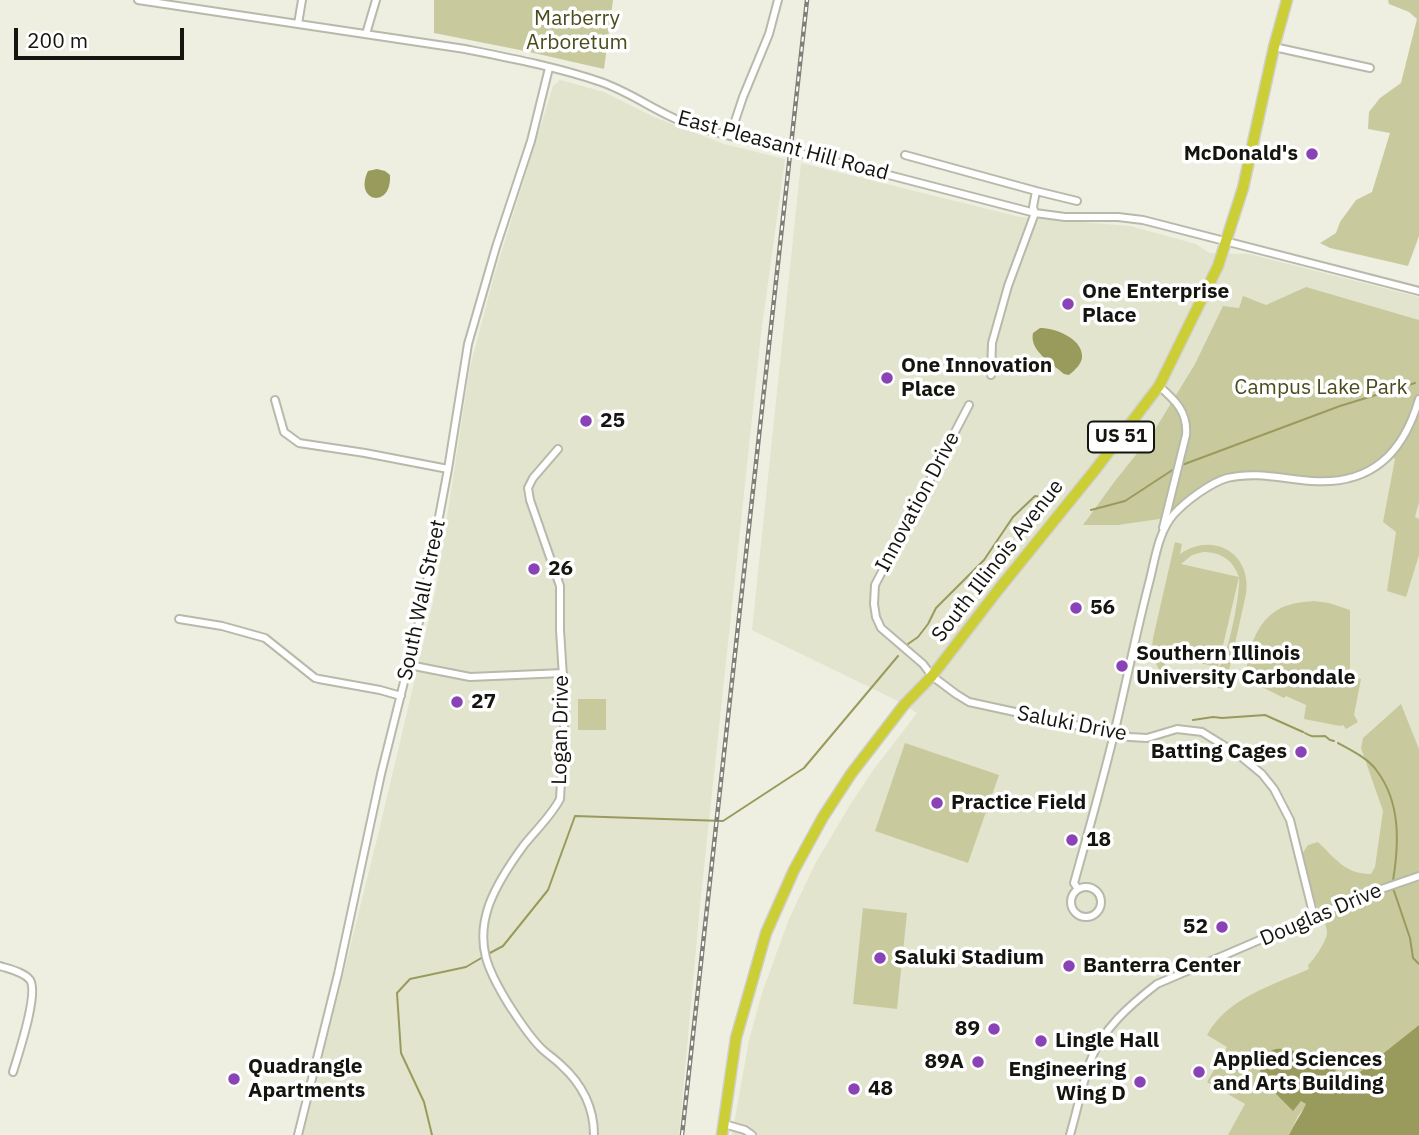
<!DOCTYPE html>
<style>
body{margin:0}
#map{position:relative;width:1419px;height:1135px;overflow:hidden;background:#eeefe0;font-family:"IBM Plex Sans",sans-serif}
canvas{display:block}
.scale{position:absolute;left:14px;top:28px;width:170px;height:32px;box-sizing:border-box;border:4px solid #14150f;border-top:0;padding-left:9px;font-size:21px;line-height:24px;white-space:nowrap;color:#14150f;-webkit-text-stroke:5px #fff;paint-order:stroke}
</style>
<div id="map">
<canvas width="1419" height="1135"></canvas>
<div class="scale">200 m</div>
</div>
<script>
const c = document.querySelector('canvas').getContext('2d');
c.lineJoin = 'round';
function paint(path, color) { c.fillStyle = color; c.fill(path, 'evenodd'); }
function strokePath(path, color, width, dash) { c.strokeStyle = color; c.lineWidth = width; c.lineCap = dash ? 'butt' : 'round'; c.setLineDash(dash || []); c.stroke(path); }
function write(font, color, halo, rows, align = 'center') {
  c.font = font + ' "IBM Plex Sans",sans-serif'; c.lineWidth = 7; c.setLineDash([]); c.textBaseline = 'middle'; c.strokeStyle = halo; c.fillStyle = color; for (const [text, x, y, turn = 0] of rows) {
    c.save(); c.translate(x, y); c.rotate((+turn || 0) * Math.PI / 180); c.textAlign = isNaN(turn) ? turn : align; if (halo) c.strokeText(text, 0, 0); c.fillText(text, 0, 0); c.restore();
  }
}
paint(new Path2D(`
 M560 80 604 92 654 117 724 144 785 159 761 334 700 905 679 1135H303L378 835 436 589 470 367 494 276 553 86Z
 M801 163 1020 217 1130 226 1196 244 1209 253 1249 254 1419 297V1135H732L749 1040 762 993 789 919 815 864 850 805 874 769 917 713 898 701 752 630Z`), '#e3e4cd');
paint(new Path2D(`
 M434 0H613L604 69 525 51 434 33Z
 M1388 0H1419V236L1408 266 1330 248 1320 243 1336 233 1340 222 1356 200 1372 192 1390 133 1368 129 1369 112 1380 98 1401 83 1417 19 1409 12 1389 4Z
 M1306 287 1419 320V502L1415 517 1419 519V555L1406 597 1387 591 1396 532 1383 522 1395 459 1390 454 1373 469 1342 480 1281 476 1226 478 1166 518 1118 525H1083L1115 481 1151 436 1195 364 1223 306 1239 308 1243 296 1266 305Z
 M1175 542 1182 544 1180 554C1213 531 1252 553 1246 594L1225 689 1218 688 1219 678C1187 701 1147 678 1153 638ZM1203 552C1221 552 1233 560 1239 577L1181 564 1192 555ZM1239 577C1241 590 1229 649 1222 662 1219 669 1213 673 1206 678L1188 676 1187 680 1184 679 1185 675C1172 672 1164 668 1161 655L1218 667Z
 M1314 601 1329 603 1350 610V676L1361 679 1354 715 1358 722 1346 729 1343 725 1340 726 1304 719 1306 705 1286 696 1284 698 1246 679C1246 653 1256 620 1281 608 1291 603 1303 602 1314 601Z
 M578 699H606V730H578Z
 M1401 704 1419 749V1025L1351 1079 1317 1059 1278 1049 1265 1054 1262 1081 1293 1110 1302 1100 1307 1104 1298 1116 1289 1135H1228L1245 1104 1207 1082 1227 1047 1207 1035C1227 998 1273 985 1309 969L1308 965C1314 960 1327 940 1327 933 1327 922 1319 912 1315 902 1309 887 1306 870 1302 854L1308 845 1318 842C1336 859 1345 874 1371 874L1375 867 1383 811 1361 748 1363 738Z
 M905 743 999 775 968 863 875 831Z
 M863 908 907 913 897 1009 853 1004Z`), '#c8ca9e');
paint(new Path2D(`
 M377 169 385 171 390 175C392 210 353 202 368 171Z
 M1040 328C1055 328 1081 338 1082 355 1083 363 1075 370 1069 375L1064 374C1052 363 1029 351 1033 333Z
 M1419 1025V1135H1289C1294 1124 1301 1115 1306 1104L1301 1101 1293 1111 1262 1080 1260 1070 1265 1054C1267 1053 1274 1049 1276 1049 1298 1046 1332 1069 1351 1079Z`), '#999b5c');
strokePath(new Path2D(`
 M1182 465 1340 406 1415 383
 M1091 510 1125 501 1174 469
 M908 644 918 637 928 624 936 608 984 560 1013 517 1035 496 1055 499
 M1193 720 1213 717 1222 718 1265 715 1303 732
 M1305 733C1313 738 1316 736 1325 736L1330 740 1334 741
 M1338 743C1351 750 1369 759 1377 771 1401 803 1399 844 1393 881
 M1393 888 1410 938 1413 958 1419 964
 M488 954 503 946 548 890 575 816 723 821 804 768 898 656
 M432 1135 424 1102 401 1053 397 993 410 979 466 967 483 957`), '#999b5c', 2);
const minor = new Path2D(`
 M138 0 465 49C510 58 557 67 601 82 630 92 655 111 683 122 712 133 742 138 771 146
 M298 24 302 0
 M366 34 376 0
 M1274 47 1370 68
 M730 136 743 97 769 34 778 0
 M905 155 1036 191 1077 201
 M811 156 881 173 1035 213 1065 217H1118L1143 220 1419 291
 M991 375 992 343 1008 286 1035 213 1033 207 1036 191
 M1159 386C1175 400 1188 412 1186 435L1163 528
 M275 400 284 432 299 443 365 453 448 469
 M969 405 875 585 874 604 876 617 881 628 923 664 932 676 956 694 969 702 1130 737 1147 738 1177 729 1202 732 1239 755 1262 774 1274 789 1290 820 1314 917
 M558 449 533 478 528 488 530 500 560 586V630L565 708 560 799C551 816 536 830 524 845 510 864 497 883 489 905 475 945 488 971 509 1005 519 1020 528 1035 541 1048 547 1054 555 1059 561 1065 582 1084 594 1107 594 1135
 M179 619 222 626 265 638 315 678 319 679 380 690 401 696
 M409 665 470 677 563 673
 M1071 902a15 15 0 1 1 30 0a15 15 0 1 1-30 0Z
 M1078 889 1074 883C1088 833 1102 784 1114 734 1126 684 1136 633 1149 583 1155 560 1158 532 1174 514 1186 501 1210 483 1227 478 1256 471 1283 479 1312 481 1371 485 1403 454 1419 399
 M0 966C9 969 24 972 30 980 39 994 18 1055 13 1072
 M724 1124 745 1130 752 1135
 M298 1135 338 974 381 774 420 618 448 469 468 344 496 247 531 141 549 68
 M1070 1135C1077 1111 1082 1085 1090 1062 1102 1029 1130 1005 1157 984L1367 894 1419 876`);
const highway = new Path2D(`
 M722 1135 736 1038 766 933 794 870 823 817 851 774 904 705 932 676 998 590 1095 470 1159 386 1218 266 1243 188 1274 47 1287 0`);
strokePath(minor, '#b7b9aa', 10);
strokePath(highway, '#d0d0cf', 13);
strokePath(minor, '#fff', 6);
strokePath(highway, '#ccce36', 10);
const rail = new Path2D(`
 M682 1135 807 0`);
strokePath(rail, '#7f8076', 4.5);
strokePath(rail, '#fff', 2, [5]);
const minorBridge = new Path2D(`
 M771 146 811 156`);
strokePath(minorBridge, '#b7b9aa', 10, []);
strokePath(minorBridge, '#fff', 6);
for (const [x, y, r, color] of [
 [1312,154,7,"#8a43b6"],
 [1068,304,7,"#8a43b6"],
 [887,378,7,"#8a43b6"],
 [586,421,7,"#8a43b6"],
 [534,569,7,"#8a43b6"],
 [1076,608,7,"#8a43b6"],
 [1122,666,7,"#8a43b6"],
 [457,702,7,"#8a43b6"],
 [1301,752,7,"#8a43b6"],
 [937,803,7,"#8a43b6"],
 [1072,840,7,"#8a43b6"],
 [1222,927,7,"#8a43b6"],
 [880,958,7,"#8a43b6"],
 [1069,966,7,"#8a43b6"],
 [994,1029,7,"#8a43b6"],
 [1041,1041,7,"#8a43b6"],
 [978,1062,7,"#8a43b6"],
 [1199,1072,7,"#8a43b6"],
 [234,1079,7,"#8a43b6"],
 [1140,1082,7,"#8a43b6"],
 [854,1089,7,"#8a43b6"]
]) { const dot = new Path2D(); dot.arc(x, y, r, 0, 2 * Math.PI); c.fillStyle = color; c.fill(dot); strokePath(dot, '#fff', 2.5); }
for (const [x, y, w] of [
 [1121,437,66]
]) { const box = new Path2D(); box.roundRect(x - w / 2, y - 15.5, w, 31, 5); c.fillStyle = '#fff'; c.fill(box); strokePath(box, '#14150f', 2); }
write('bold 19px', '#14150f', null, [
 ["US 51",1121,437]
]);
write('21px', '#4b4c1c', '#fff', [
 ["Marberry",577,19],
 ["Arboretum",577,43],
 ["Campus Lake Park",1321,388]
]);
write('21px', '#14150f', '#fff', [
 ["East Pleasant Hill Road",783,146,15],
 ["Innovation Drive",918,502,-62],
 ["South Illinois Avenue",998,561,-52],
 ["South Wall Street",422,600,-78],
 ["Saluki Drive",1072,724,11],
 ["Logan Drive",561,730,-89],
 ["Douglas Drive",1321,915,-23]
]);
write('bold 21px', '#14150f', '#fff', [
 ["McDonald's",1298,154,"right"],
 ["One Enterprise",1082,292],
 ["Place",1082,316],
 ["One Innovation",901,366],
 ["Place",901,390],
 ["25",600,421],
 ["26",548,569],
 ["56",1090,608],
 ["Southern Illinois",1136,654],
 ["University Carbondale",1136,678],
 ["27",471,702],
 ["Batting Cages",1287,752,"right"],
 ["Practice Field",951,803],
 ["18",1086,840],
 ["52",1208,927,"right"],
 ["Saluki Stadium",894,958],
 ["Banterra Center",1083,966],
 ["89",980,1029,"right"],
 ["Lingle Hall",1055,1041],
 ["Applied Sciences",1213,1060],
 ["and Arts Building",1213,1084],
 ["89A",964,1062,"right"],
 ["Quadrangle",248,1067],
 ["Apartments",248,1091],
 ["Engineering",1126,1070,"right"],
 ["Wing D",1126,1094,"right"],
 ["48",868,1089]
], 'left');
</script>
